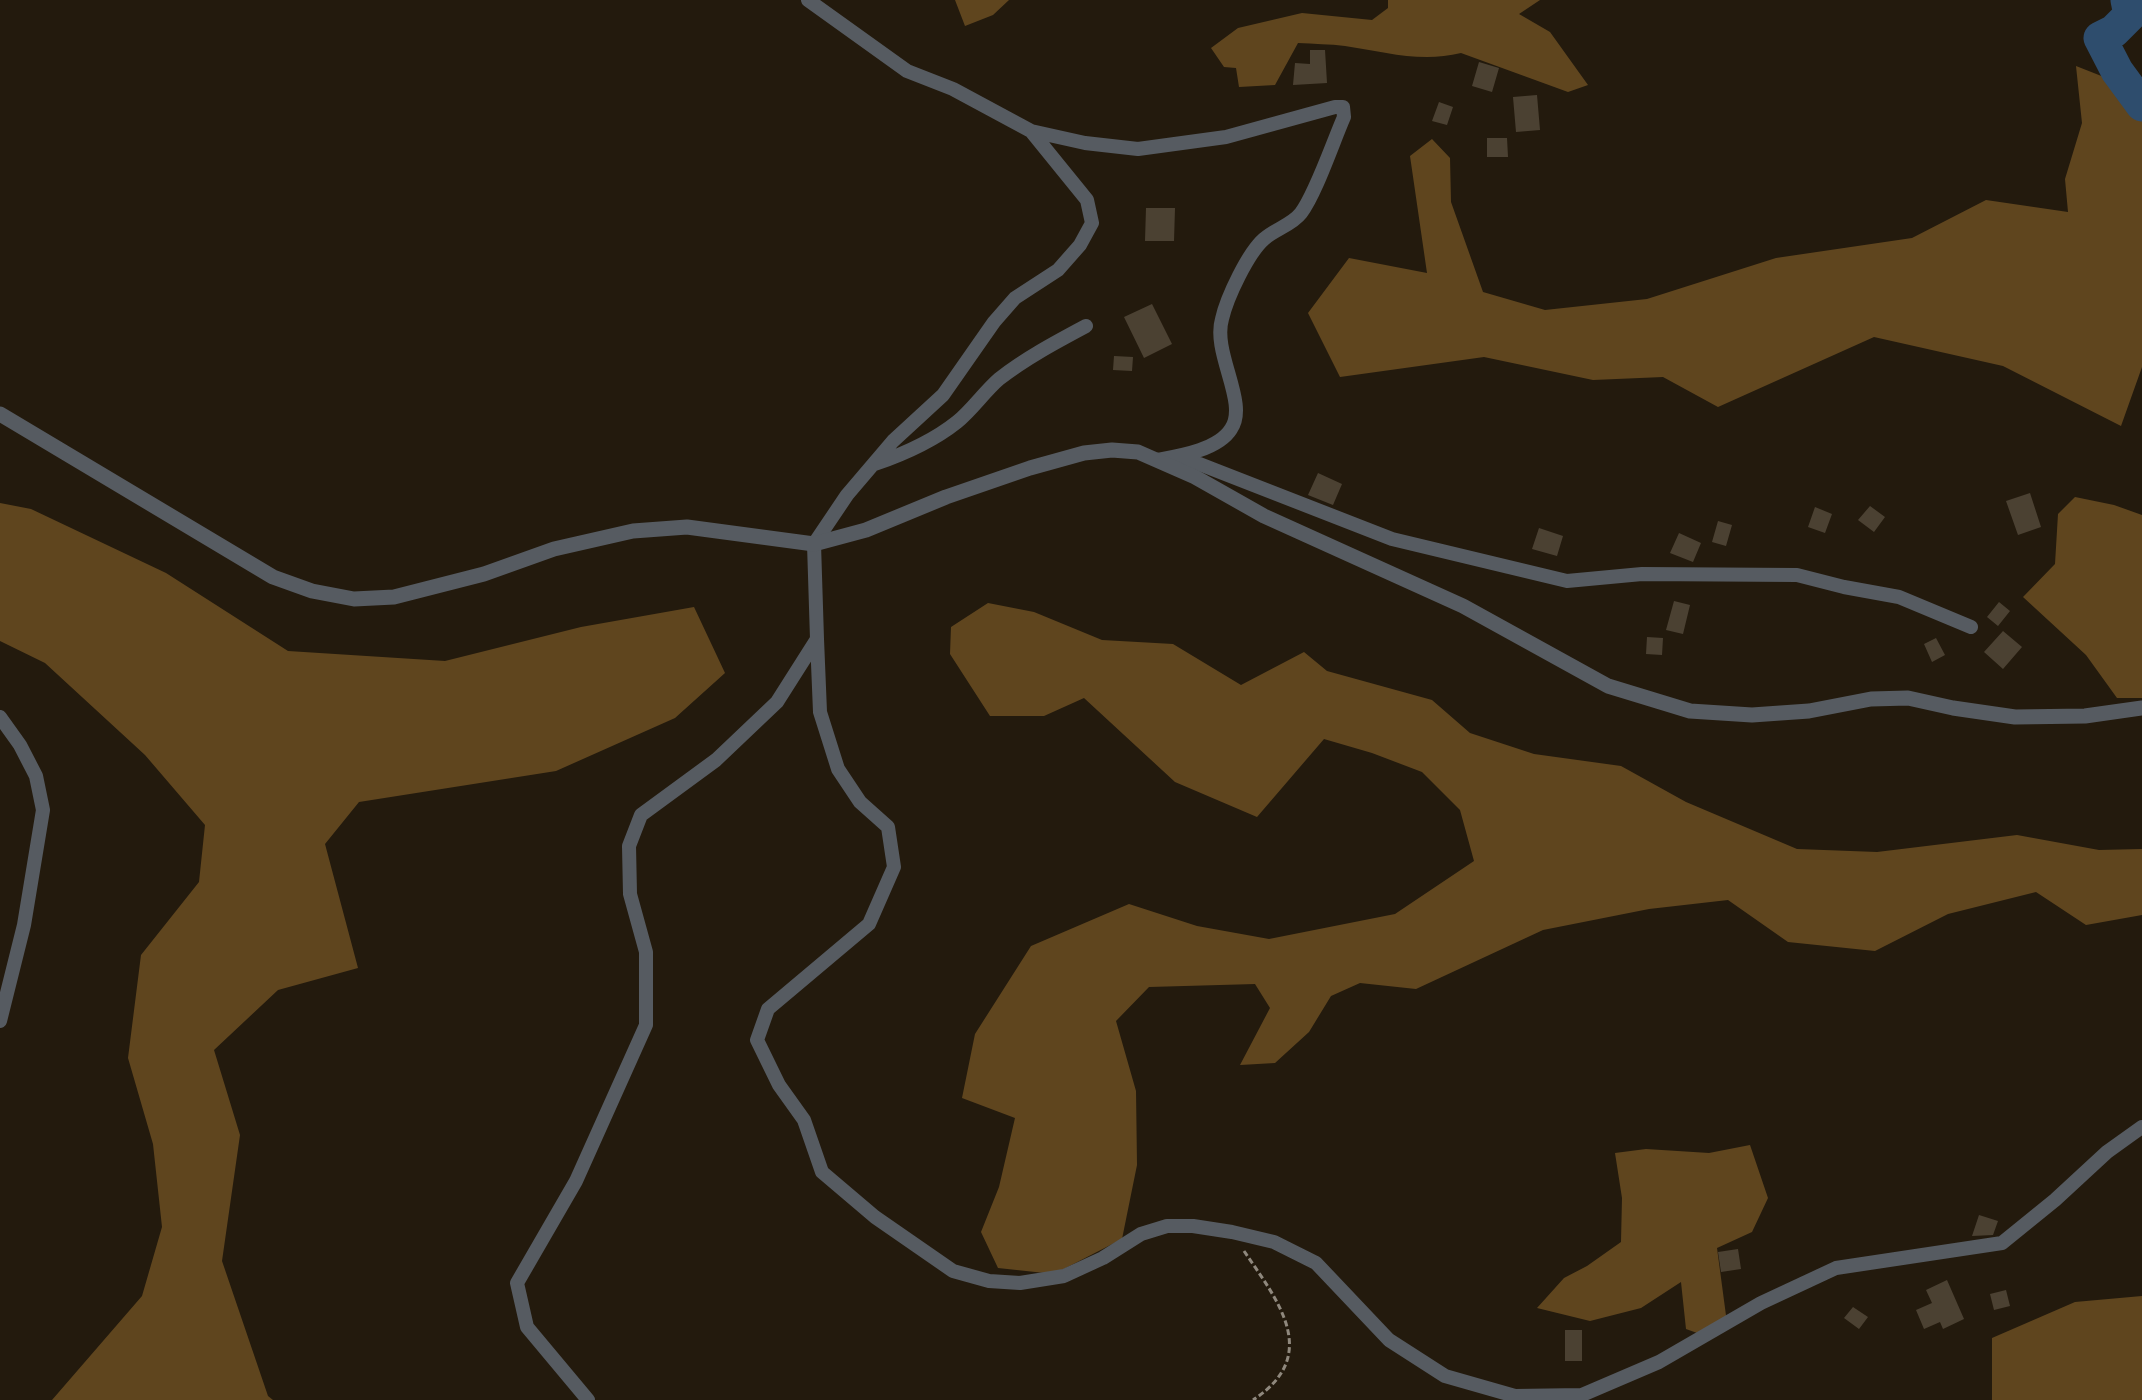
<!DOCTYPE html>
<style>
body{margin:0}
canvas{display:block;background:#231a0d}
</style>
<canvas width="2142" height="1400"></canvas>
<script>
const c = document.querySelector('canvas').getContext('2d');
c.lineJoin = 'round';
function paint(path, color) { c.fillStyle = color; c.fill(path, 'evenodd'); }
function strokePath(path, color, width, dash) { c.strokeStyle = color; c.lineWidth = width; c.lineCap = dash ? 'butt' : 'round'; c.setLineDash(dash || []); c.stroke(path); }
paint(new Path2D(`
 M955 0H1009L993 15 965 26Z
 M1388 0H1540L1519 14 1550 32 1588 85 1568 92 1461 53C1421 63 1385 52 1345 46 1330 44 1314 44 1298 43L1275 85 1239 87 1236 68 1224 67 1211 48 1238 28 1302 13 1372 20 1388 8Z
 M2076 66 2142 92V367L2121 426 2003 366 1874 337 1718 407 1663 377 1593 380 1484 357 1340 377 1308 313 1349 258 1427 273 1410 156 1432 139 1450 158 1451 202 1483 292 1545 310 1647 299 1776 258 1912 238 1986 200 2068 212 2065 179 2082 123Z
 M2075 497 2114 505 2142 515V698H2117L2086 655 2023 597 2055 564 2058 514Z
 M0 503 31 509 166 573 288 651 445 661 581 627 694 607 725 673 675 718 556 771 359 802 325 844 358 968 278 990 214 1050 240 1135 222 1261 268 1396 273 1400H52L142 1296 162 1227 153 1144 128 1058 141 955 199 882 205 825 145 755 45 663 0 641Z
 M988 603 1034 612 1102 640 1173 644 1241 685 1304 652 1327 671 1432 700 1470 733 1534 754 1621 766 1686 802 1797 849 1877 852 2017 835 2099 850 2142 849V915L2086 925 2036 892 1948 914 1875 951 1788 942 1728 900 1649 909 1543 930 1416 989 1360 983 1331 996 1309 1032 1275 1063 1240 1065 1270 1008 1255 984 1149 987 1116 1021 1136 1091 1137 1165 1122 1239 1054 1274 998 1268 981 1232 999 1187 1015 1118 962 1098 975 1034 1031 946 1129 904 1197 926 1269 939 1395 914 1474 861 1460 810 1422 772 1372 753 1324 739 1257 817 1175 782 1084 698 1044 716H990L950 654 951 627Z
 M1750 1145 1768 1198 1752 1232 1717 1248 1727 1323 1711 1338 1686 1329 1681 1282 1641 1308 1590 1321 1537 1308 1564 1278 1587 1266 1621 1242 1622 1198 1615 1153 1646 1149 1709 1153Z
 M2142 1296V1400H1992V1338L2075 1302Z`), '#5f451e');
strokePath(new Path2D(`
 M2127 0 2130 15 2114 31 2100 38 2117 71 2142 105`), '#2e4d6d', 33);
paint(new Path2D(`
 M1310 50H1325L1327 83 1293 85 1295 63 1310 64Z
 M1479 62 1499 68 1492 92 1472 86Z
 M1537 95 1540 130 1516 132 1513 97Z
 M1439 102 1453 107 1447 125 1432 121Z
 M1487 138H1507L1508 157H1487Z
 M1146 208H1175L1174 241H1145Z
 M1152 304 1172 344 1144 358 1124 317Z
 M1114 356 1133 357 1132 371 1113 370Z
 M1318 473 1342 484 1333 505 1308 495Z
 M2030 493 2041 527 2018 535 2006 501Z
 M1870 506 1885 517 1874 532 1858 520Z
 M1815 507 1832 514 1825 533 1808 527Z
 M1718 521 1732 525 1726 546 1712 542Z
 M1539 528 1563 536 1557 556 1532 549Z
 M1679 533 1701 543 1693 562 1670 553Z
 M1674 601 1690 605 1683 634 1666 630Z
 M1999 602 2010 611 1998 626 1987 617Z
 M2003 631 2022 647 2003 669 1984 652Z
 M1647 637 1663 638 1662 655 1646 654Z
 M1936 638 1945 655 1932 662 1924 644Z
 M1979 1215 1998 1221 1993 1235 1972 1236Z
 M1738 1249 1741 1269 1721 1272 1718 1252Z
 M1947 1280 1964 1319 1943 1329 1940 1322 1924 1329 1916 1310 1932 1303 1926 1290Z
 M2006 1290 2010 1306 1994 1310 1990 1294Z
 M1853 1307 1868 1317 1859 1329 1844 1318Z
 M1565 1330H1582V1361H1565Z`), '#4b4132');
strokePath(new Path2D(`
 M1244 1251C1278 1301 1322 1355 1253 1400`), '#8f887d', 3, [6, 3]);
strokePath(new Path2D(`
 M808 0 907 71 953 89 1031 131 1085 143 1138 149 1226 137 1335 107H1343L1344 117C1333 142 1316 193 1301 213 1292 225 1275 229 1264 239 1248 253 1227 297 1222 319 1212 353 1249 403 1231 429 1218 450 1179 456 1157 460
 M1179 456 1392 539 1567 581 1642 574 1797 575 1844 587 1899 597 1971 627
 M875 464C904 454 932 442 957 422 972 410 984 392 999 379 1026 358 1056 342 1086 326
 M817 639 820 712 838 769 860 802 888 827 894 867 869 924 768 1009 757 1040 779 1085 804 1120 822 1172 875 1217 953 1271 989 1281 1020 1283 1064 1276 1103 1258 1141 1234 1167 1226H1193L1232 1232 1274 1242 1316 1263 1389 1340 1445 1376 1515 1396 1582 1395 1659 1362 1761 1303 1836 1268 2002 1243 2055 1200 2107 1152 2142 1127
 M0 717 20 745 36 776 43 810 24 925 0 1021
 M588 1400 527 1327 517 1283 576 1181 646 1025V952L630 894 629 846 641 815 716 760 777 702 817 639 814 544 847 495 893 441 943 395 994 322 1015 298 1058 270 1080 245 1092 223 1087 200 1031 131`), '#565b61', 14);
strokePath(new Path2D(`
 M0 414 273 577 312 591 354 599 394 597 484 574 554 549 633 531 687 527 814 544 866 530 946 497 1030 468 1084 453 1112 450 1138 452 1195 477 1264 516 1463 606 1608 686 1690 711 1752 715 1809 711 1871 699 1908 698 1953 708 2015 717 2085 716 2142 708`), '#565b61', 15);
</script>
